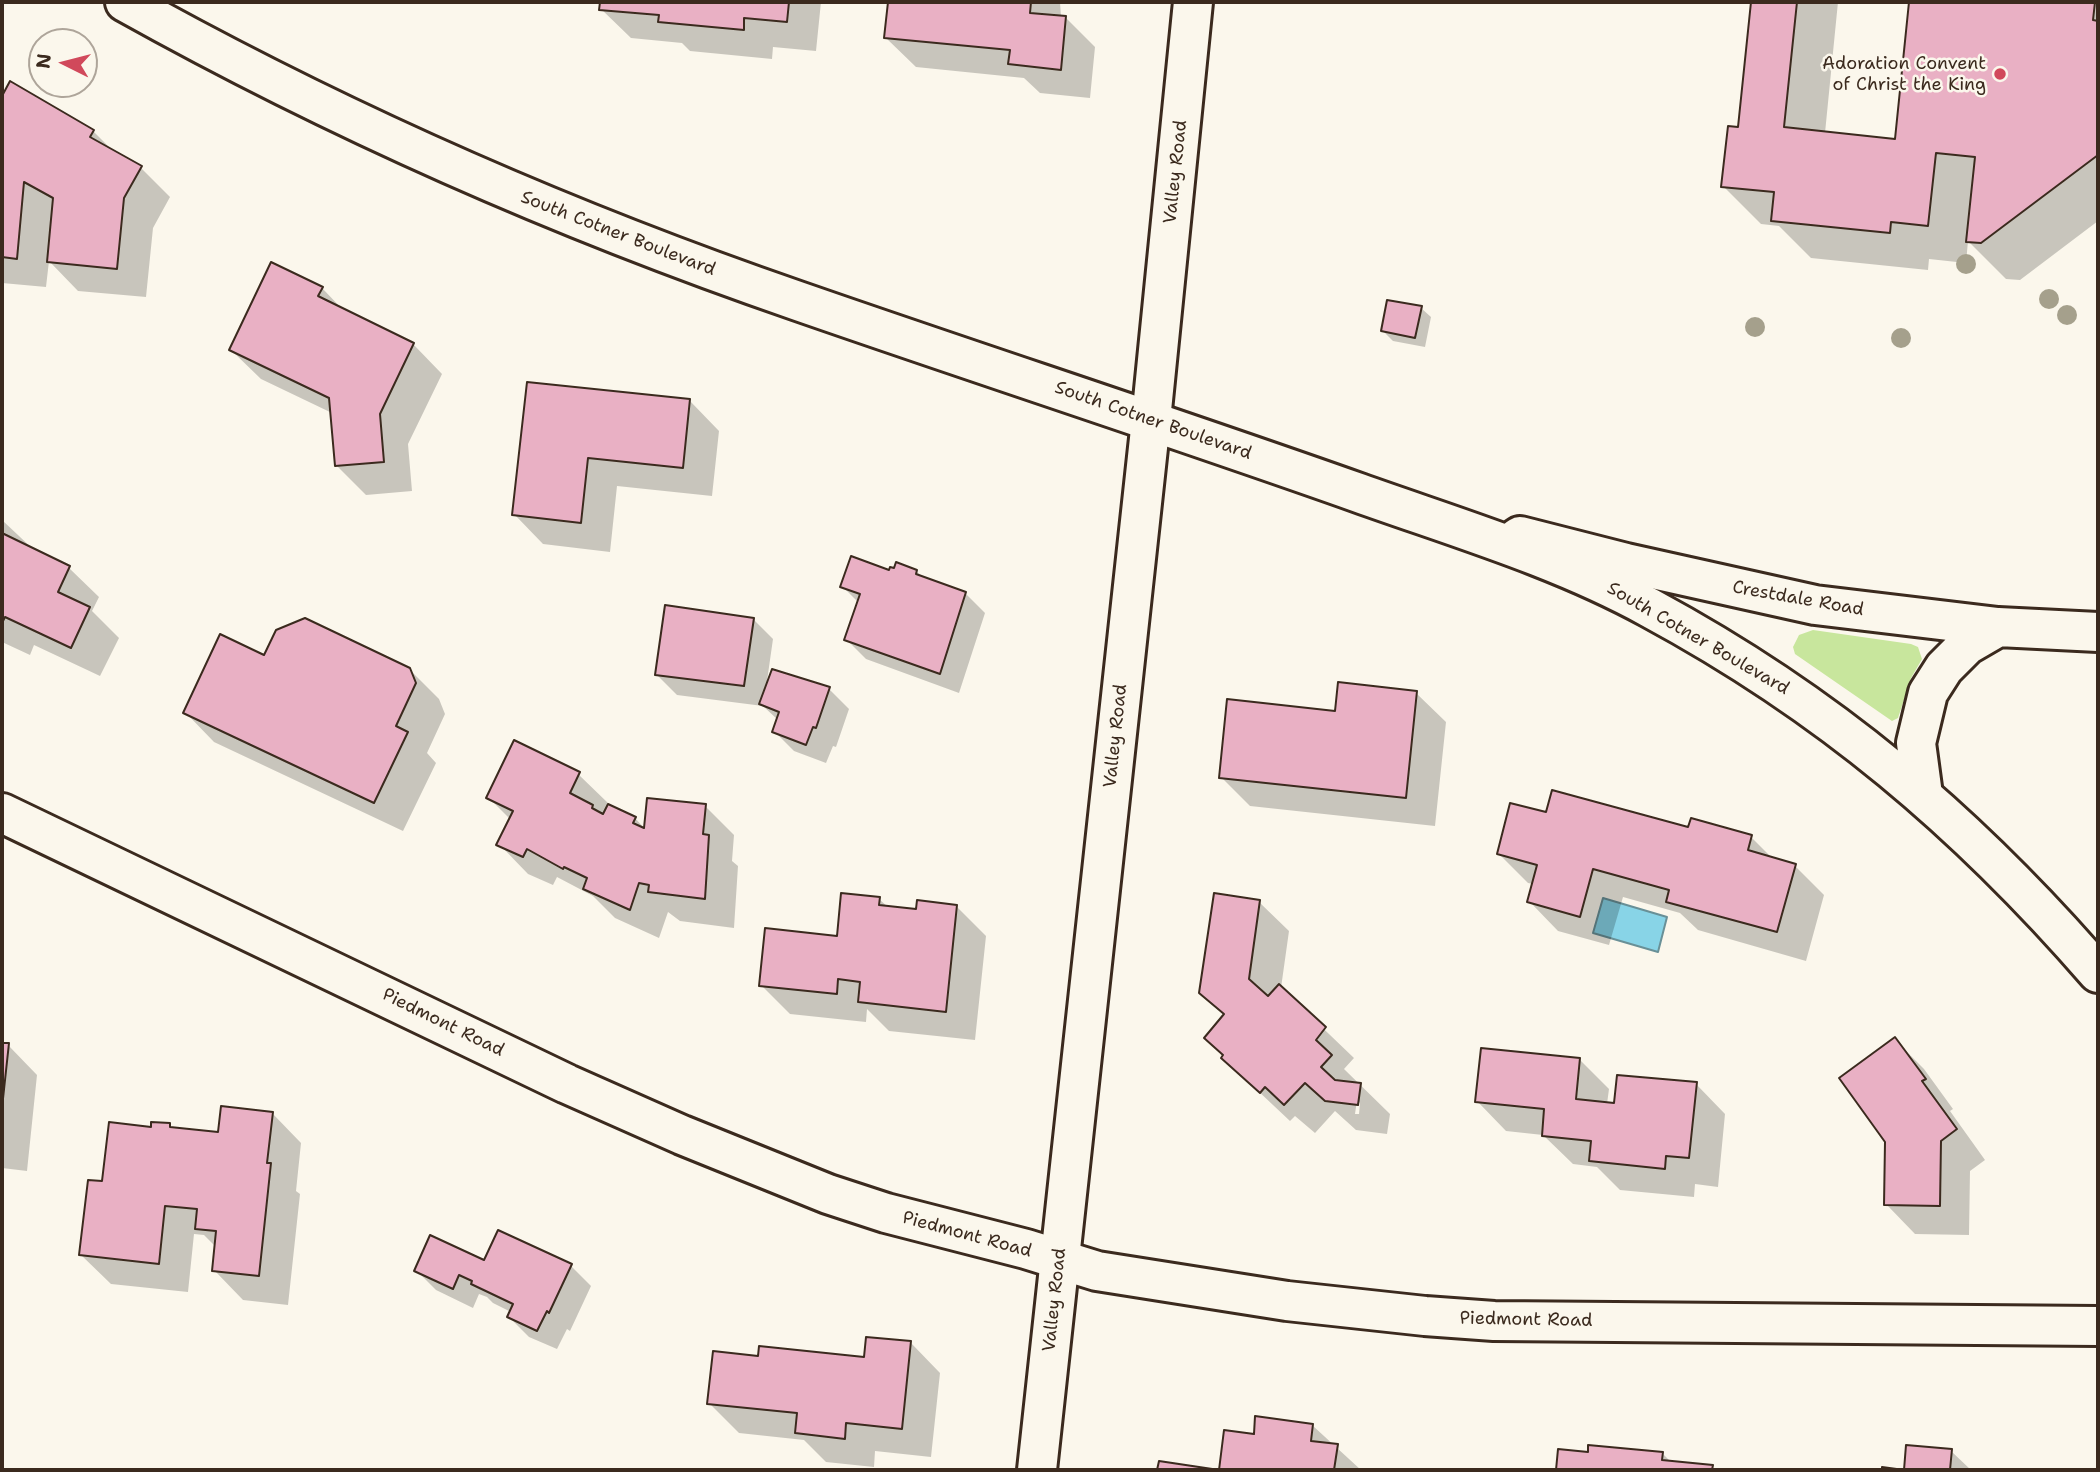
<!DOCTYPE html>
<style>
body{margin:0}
#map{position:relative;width:2100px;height:1472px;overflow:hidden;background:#fbf7ec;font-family:"Shantell Sans",sans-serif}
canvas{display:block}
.frame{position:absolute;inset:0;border:4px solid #3b2a1e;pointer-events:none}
.north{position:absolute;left:28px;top:28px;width:70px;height:70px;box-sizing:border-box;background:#fbf7ec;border:2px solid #aea59a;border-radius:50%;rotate:276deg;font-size:19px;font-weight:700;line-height:28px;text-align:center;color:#3b2a1e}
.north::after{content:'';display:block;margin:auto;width:24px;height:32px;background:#d1495b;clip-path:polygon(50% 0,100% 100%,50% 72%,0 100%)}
</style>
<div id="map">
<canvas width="2100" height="1472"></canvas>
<div class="frame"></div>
<div class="north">N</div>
</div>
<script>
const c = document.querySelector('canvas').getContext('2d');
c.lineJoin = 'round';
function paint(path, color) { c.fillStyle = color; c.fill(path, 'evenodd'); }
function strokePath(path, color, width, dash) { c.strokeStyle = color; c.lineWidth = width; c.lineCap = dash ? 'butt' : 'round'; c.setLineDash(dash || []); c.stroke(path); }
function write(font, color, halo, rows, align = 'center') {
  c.font = font + ' "Shantell Sans",sans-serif'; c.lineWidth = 5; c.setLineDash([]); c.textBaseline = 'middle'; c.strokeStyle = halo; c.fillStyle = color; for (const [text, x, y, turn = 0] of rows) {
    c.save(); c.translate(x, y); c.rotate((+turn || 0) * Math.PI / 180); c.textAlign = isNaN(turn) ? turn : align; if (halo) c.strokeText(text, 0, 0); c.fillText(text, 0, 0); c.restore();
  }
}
paint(new Path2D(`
 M1813 630 1911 644 1918 647 1922 659 1911 678 1898 718 1892 721 1795 654 1793 647 1799 635Z`), '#c8e69d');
const water = new Path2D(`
 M1603 898 1667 917 1658 952 1593 933Z`);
paint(water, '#88d4e7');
strokePath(water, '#699097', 2);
paint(new Path2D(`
 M602 2H821L816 51 773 47 772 59 690 51 682 43 631 38 601 9Z
 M890 2H1060L1061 17H1065L1095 47 1090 98 1040 93 1024 78 916 67 886 38Z
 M1753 2H1838L1825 133 1896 141 1911 2H2098V221L2020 280 2006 279 1968 241 1966 263 1929 259 1928 270 1811 258 1779 226 1761 224 1723 186 1739 129Z
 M11 84 93 131 115 153 141 168 170 197 153 228 146 297 78 291 49 261 46 287 2 283V99Z
 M322 288 344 311 413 344 442 374 408 444 412 491 366 495 337 466 332 413 261 379 231 350Z
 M1421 308 1431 317 1425 347 1393 341 1383 331Z
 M528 384 690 401 719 431 712 496 617 486 610 552 543 544 514 514Z
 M2 520 36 552 69 568 99 597 92 611 119 638 100 676 34 645 30 655 2 642Z
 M916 571 923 578 965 593 985 613 959 693 866 659 846 639 859 603 842 586 890 573Z
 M753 619 773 639 767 681 829 689 849 709 836 747 833 746 826 763 794 751 774 731 778 720 763 706 677 695 657 675Z
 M265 657 409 669 439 699 445 714 427 753 436 763 403 831 214 742 185 712Z
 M1416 693 1446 722 1435 826 1250 806 1221 777 1336 713Z
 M578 774 608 803 607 805 635 818 645 829 705 806 734 835 732 861 738 866 734 928 680 921 668 912 659 938 615 918 593 896 557 877 553 885 528 874 499 844 511 820 488 797Z
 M1547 815 1751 837 1774 860 1795 866 1824 895 1806 961 1698 930 1680 913 1623 897 1609 945 1558 931 1529 901 1533 884 1528 883 1499 854Z
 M879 899 889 908 918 911 956 906 986 936 975 1040 889 1031 867 1009 866 1022 790 1014 761 985 838 938Z
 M1259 902 1289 931 1281 988 1354 1058 1344 1069 1390 1114 1387 1134 1356 1130 1335 1111 1315 1133 1295 1116 1290 1121 1223 1058 1225 1016 1201 992ZM1357 1100 1360 1103 1359 1114H1355Z
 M1895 1040 1924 1069 1953 1109 1950 1111 1985 1160 1970 1171 1969 1235 1915 1234 1886 1204Z
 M2 1044 8 1045 37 1075 27 1171 2 1168Z
 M1580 1060 1609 1089 1607 1104 1615 1105 1696 1084 1725 1114 1718 1187 1695 1184 1694 1197 1620 1190 1597 1167 1573 1164 1543 1135 1506 1131 1477 1101Z
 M272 1113 301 1143 296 1191 300 1194 288 1305 243 1300 214 1270 216 1247 204 1235 194 1234 188 1292 111 1284 81 1255 104 1183 152 1129 169 1125 173 1129 219 1134Z
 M485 1262 571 1266 591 1286 570 1331 567 1329 557 1349 529 1337 509 1317 511 1312 493 1303 487 1297 479 1294 473 1308 436 1290 416 1270Z
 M911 1343 940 1373 931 1457 875 1451 874 1467 826 1462 804 1440 739 1433 709 1403 760 1357 865 1359Z
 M1312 1425 1361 1470H1220L1226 1432 1255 1436Z
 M1908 1447 1951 1451 1971 1470H1905Z
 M1559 1451 1589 1454 1662 1453 1672 1463 1712 1467 1715 1470H1557Z`), '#0003');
const building = new Path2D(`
 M600 2H789L787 22 744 18V30L658 22 659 15 599 10Z
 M888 2H1031L1030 13 1066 16 1061 70 1008 64 1010 50 884 38Z
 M1751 2H1797L1784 127 1895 139 1909 2H2095L2093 20 2098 21V155L1981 243 1966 242 1975 157 1936 153 1928 226 1891 222 1890 233 1771 221 1774 192 1721 187 1728 126 1738 127Z
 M10 81 94 130 90 137 142 166 124 198 117 269 47 262 53 198 24 182 17 259 2 257V96Z
 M271 262 323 287 318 296 414 343 380 414 384 462 335 466 329 398 229 350Z
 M1387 300 1422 306 1415 338 1381 331Z
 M527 382 690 399 683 468 588 458 581 523 512 515Z
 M2 533 70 566 58 592 90 607 71 648 5 617 2 623Z
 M851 556 889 570 890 567 894 568 896 562 917 570 916 574 966 592 940 674 844 640 860 594 840 587Z
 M665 605 754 618 744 686 655 675Z
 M305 618 410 668 416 683 396 726 408 732 374 803 183 713 220 634 264 655 276 630Z
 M772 669 830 687 816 728 813 727 806 745 772 732 779 712 759 704Z
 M1338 682 1417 691 1406 798 1219 778 1227 699 1335 711Z
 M514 740 580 772 570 793 593 805 592 808 603 814 608 804 636 817 633 823 644 828 647 798 706 804 703 834 709 835 705 899 648 892 649 885 639 883 630 910 583 889 587 878 564 867 563 869 527 849 523 857 496 845 513 811 486 798Z
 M1552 790 1688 827 1691 818 1752 835 1748 850 1796 864 1777 932 1666 902 1669 890 1593 869 1580 917 1527 902 1537 865 1497 854 1510 803 1546 812Z
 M841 893 880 897 879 905 916 909 917 900 957 905 946 1012 858 1002 860 982 838 979 837 994 759 986 765 928 837 936Z
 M1214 893 1260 900 1249 979 1268 996 1279 984 1326 1027 1316 1040 1332 1055 1321 1067 1335 1080 1361 1083 1358 1105 1325 1101 1305 1083 1284 1105 1265 1087 1260 1093 1221 1058 1223 1055 1204 1038 1224 1014 1199 993Z
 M1895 1037 1926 1079 1922 1081 1957 1129 1941 1141 1940 1206 1884 1205 1885 1142 1839 1078Z
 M2 1043H9L2 1108Z
 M1481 1048 1580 1058 1576 1099 1614 1103 1617 1075 1697 1082 1689 1158 1666 1156 1665 1169 1589 1161 1591 1141 1542 1136 1544 1109 1475 1102Z
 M221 1106 273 1112 267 1163H271L259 1276 212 1271 216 1231 195 1229 197 1209 165 1206 159 1264 79 1255 88 1180 102 1181 109 1122 151 1127V1122L170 1123V1127L218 1132Z
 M498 1230 572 1264 549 1313 547 1311 537 1331 507 1317 513 1304 471 1284 472 1281 459 1275 453 1289 414 1271 430 1235 484 1260Z
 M866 1337 911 1341 902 1429 846 1423 845 1439 795 1433 797 1413 707 1404 713 1351 758 1356 759 1346 864 1357Z
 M1255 1416 1313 1424 1311 1441 1338 1444 1334 1470H1157L1159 1461 1219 1470 1224 1430 1254 1434Z
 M1588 1445 1663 1452 1662 1460 1713 1465 1712 1470H1556L1558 1449 1588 1452Z
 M1906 1445 1952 1449 1950 1470H1882V1467L1904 1470Z`);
paint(building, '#e9b0c4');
strokePath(building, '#3b2a1e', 2);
const minor = new Path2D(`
 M1151 420 1193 2
 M1517 538 1520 536 1626 563 1815 605 1998 627 2098 632
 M1923 795 1916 743 1928 693 1944 668 1967 645 1998 627
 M2 813 567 1084 682 1135 828 1194 886 1213 1026 1249 1097 1271 1287 1301 1425 1316 1494 1321 2098 1326`);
const tertiary = new Path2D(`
 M1037 1470 1151 420`);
const secondary = new Path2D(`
 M125 2C340 122 566 221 798 301 985 366 1173 427 1359 493 1457 528 1559 558 1650 608 1828 704 1966 821 2098 973`);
strokePath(minor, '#3b2a1e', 44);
strokePath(tertiary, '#3b2a1e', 44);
strokePath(secondary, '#3b2a1e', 44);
strokePath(minor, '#fbf7ec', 38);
strokePath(tertiary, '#fbf7ec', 38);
strokePath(secondary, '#fbf7ec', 38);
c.fillStyle = '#a5a08c';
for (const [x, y] of [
 [1966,264],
 [2049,299],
 [2067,315],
 [1755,327],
 [1901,338]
]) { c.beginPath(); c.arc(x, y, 10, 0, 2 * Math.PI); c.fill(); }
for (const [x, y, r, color] of [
 [2000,74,7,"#d1495b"]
]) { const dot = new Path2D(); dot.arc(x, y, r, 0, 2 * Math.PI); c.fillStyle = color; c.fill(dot); strokePath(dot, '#fbf7ec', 2.5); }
write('18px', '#3b2a1e', '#fbf7ec', [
 ["Adoration Convent",1986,64],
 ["of Christ the King",1986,85]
], 'right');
write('18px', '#3b2a1e', '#fbf7ec', [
 ["Valley Road",1176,172,-84],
 ["South Cotner Boulevard",618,234,21],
 ["South Cotner Boulevard",1153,421,19],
 ["Crestdale Road",1798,599,10],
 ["South Cotner Boulevard",1698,639,30],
 ["Valley Road",1116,736,-84],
 ["Piedmont Road",443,1023,26],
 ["Piedmont Road",967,1235,15],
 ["Valley Road",1055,1300,-84],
 ["Piedmont Road",1526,1320,1]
]);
</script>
